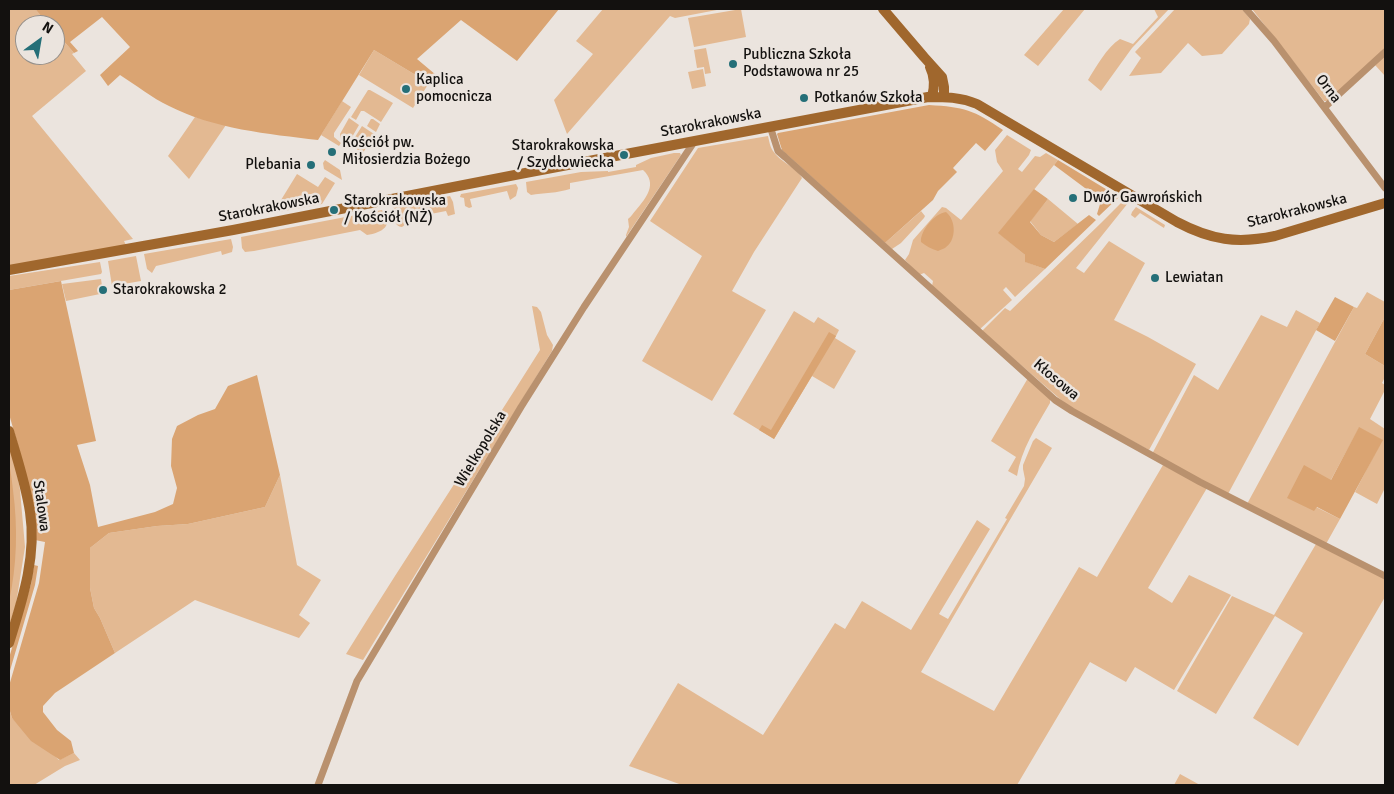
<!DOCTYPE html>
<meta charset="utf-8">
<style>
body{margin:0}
#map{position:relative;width:1394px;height:794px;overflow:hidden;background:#ebe4de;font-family:Signika,sans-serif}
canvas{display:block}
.frame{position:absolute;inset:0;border:10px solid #13110f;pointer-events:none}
.north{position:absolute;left:15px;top:15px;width:50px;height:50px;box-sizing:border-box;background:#ebe4de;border:1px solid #95908b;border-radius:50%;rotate:32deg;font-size:14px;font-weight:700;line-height:20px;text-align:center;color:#13110f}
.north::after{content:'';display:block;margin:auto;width:18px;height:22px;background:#256f78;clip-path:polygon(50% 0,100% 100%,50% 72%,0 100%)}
</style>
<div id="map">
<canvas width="1394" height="794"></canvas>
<div class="frame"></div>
<div class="north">N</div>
</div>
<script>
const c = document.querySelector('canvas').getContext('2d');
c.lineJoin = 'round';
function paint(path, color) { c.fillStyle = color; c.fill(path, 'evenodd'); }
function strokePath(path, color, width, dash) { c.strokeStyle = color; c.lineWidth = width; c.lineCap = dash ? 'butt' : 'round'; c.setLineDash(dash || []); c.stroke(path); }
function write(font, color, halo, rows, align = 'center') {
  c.font = font + ' Signika,sans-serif'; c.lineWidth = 5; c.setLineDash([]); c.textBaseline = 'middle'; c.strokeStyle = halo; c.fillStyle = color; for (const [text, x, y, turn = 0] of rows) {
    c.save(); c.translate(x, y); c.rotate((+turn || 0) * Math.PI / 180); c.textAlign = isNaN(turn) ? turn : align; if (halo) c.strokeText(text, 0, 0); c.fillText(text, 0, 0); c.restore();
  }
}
paint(new Path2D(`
 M9 9H35L49 25H25V55H55V31L74 53 72 54 86 71 32 116 133 239 124 241 126 245 9 267Z
 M603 9H722L675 18 670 16 567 134 554 100 593 54 576 41Z
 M741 9 746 37 694 47 688 18Z
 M1064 9H1085L1038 66 1024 55Z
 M1154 9H1169L1132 48 1101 91 1088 80C1096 67 1107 47 1120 39L1133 44 1158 17Z
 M1175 9H1242L1250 19 1249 24 1222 54 1202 56 1188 43 1161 73 1129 76 1141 58 1135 52Z
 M1252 9H1385V76L1375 65 1328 101H1324Z
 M706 48 711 73 705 74 704 67 697 68 694 50Z
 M374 50 429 83 413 108 359 75Z
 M703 69 706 86 692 89 688 72Z
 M368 90H370L393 103 381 122 364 111H361L356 120 351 117Z
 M342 101 351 107 334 133V137L341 143 339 146 321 135Z
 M195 117 226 125 189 179 168 156Z
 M349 118 359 125 348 144 341 139 340 134Z
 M371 119H373L380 124 376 132 367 126Z
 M362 126 374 134 363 153 350 145Z
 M1007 135 1031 150 1029 155 1018 169 1022 172 1035 156 1040 157 1046 153 1058 160 999 233 1025 255 1026 262 1045 269 1015 297 1006 287 1003 290 1012 300 980 329 932 286 933 281 924 273 919 275 905 260 909 254 913 240 942 207 946 208 961 220 1003 171 997 162 995 150Z
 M768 136C769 140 770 147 773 151 780 162 795 166 802 178L754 252 732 291 766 310 712 401 642 361 702 256 650 221 698 148Z
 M674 153H680L681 155 626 237V235L629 227 628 219C632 216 633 213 636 210 646 198 658 184 643 170L570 183V189C558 193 543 193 531 195L527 192 526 182 581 172 608 171V172L636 167V165L651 158Z
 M325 160 340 170 342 180 324 169 323 163Z
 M297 174 318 187 325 177 335 183 322 204 273 213Z
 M516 184 518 188 516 196 510 200 507 191 470 199 472 207 469 208 465 206 464 198 460 197 461 194Z
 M450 196 453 202 455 214 448 216 446 211 405 219 406 224 402 227C393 226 393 215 392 208Z
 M1048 199 1078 224 1054 242 1041 235 1030 221Z
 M1124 200 1128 203 1076 268 1084 273 1109 241 1145 263 1114 320 1148 337 1196 364 1149 450 1073 409 1060 399 982 331 1005 308 1010 311 1101 223Z
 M1136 207 1165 225 1164 228 1140 213 1135 218 1131 215 1132 212Z
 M382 210C395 225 382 233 367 235L360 230 254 251 245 252 242 248 241 237Z
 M921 211 925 216 924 218 901 243 892 249 885 243Z
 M231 239 233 247 232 252 222 255 221 251 156 266 152 273 147 269 144 254Z
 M136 256 141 281 112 286 108 261Z
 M100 262 102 272 101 274 9 290V276Z
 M101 279 102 286 99 287 100 294 66 301 62 284Z
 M1367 292 1385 302V317L1365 354 1385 366V377L1382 383 1385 385V390L1370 419 1385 429V488L1377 504 1355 492 1382 440 1359 428 1314 511 1316 507 1340 519 1326 544 1247 504 1354 307 1357 308Z
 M532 306 537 307 541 312 547 335 553 345 552 351 363 660 346 654C409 552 476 452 540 350Z
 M1296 310 1320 323 1228 494 1152 454 1194 375 1218 390 1261 315 1287 327Z
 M794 311 814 323 818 317 839 330 835 338 856 351 834 389 812 376 774 439 733 414Z
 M1028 378 1050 399V403C1036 427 1021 450 1017 476L1008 471 1016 457 991 441Z
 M1036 438 1052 448 921 672 994 711 1079 567 1097 577 1163 465 1207 488 1148 588 1172 603 1189 575 1231 595 1174 690 1135 667 1126 682 1090 662 1017 785H682L629 766 678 683 763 735 835 623 845 629 862 601 911 630 977 520 990 529 939 614 948 619 1007 519 1005 518 1024 486 1025 479 1023 469V465L1033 441Z
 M9 446 16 468 20 490 25 547 16 604 9 627Z
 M280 475 297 565 321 580 299 615 310 623 299 638 195 600 115 653 100 618 94 608 90 588V548L109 533 157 526 188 524 265 507Z
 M1316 544 1385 579V597L1298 746 1253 718 1303 633 1275 616 1216 714 1177 691 1232 596 1274 615Z
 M9 708 12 718 59 760 74 753 80 760 65 766 34 785H9Z
 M1180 774 1200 785H1174Z`), '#e3b992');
paint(new Path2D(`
 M35 9H559L517 61 461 20 417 59 442 80 429 83 374 50 318 140C268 134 214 129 169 106 152 98 136 85 120 75L108 86 100 75 130 47 102 17 70 42 78 51 74 53 55 31V25H49Z
 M929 105C964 107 974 110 1003 130L985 151 976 143 953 168 957 172 938 191 933 200 885 243 782 150 777 134 778 133Z
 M1058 160 1119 197 1099 216 1097 214 1100 204 1097 197 1054 165Z
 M1034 189 1048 199 1030 222 1041 235 1054 242 1089 215 1096 220 1045 269 1025 262V255L998 233Z
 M946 212C956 220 957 240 945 248 943 249 940 250 938 251 931 249 926 246 921 242 920 231 935 213 946 212Z
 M61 281 96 441 77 445 90 485 98 527 155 512 173 504 177 488 171 466 172 439 177 426 198 415 215 409 228 386 257 375 280 475 265 507 188 524 157 526 109 533 90 548V588L94 608 100 618 115 653 55 693 43 706V712L57 730 71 741 74 753 60 760 31 741 12 718 9 708V686L39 583 45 542 35 540 21 456 9 414V290Z
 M1335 297 1354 307 1335 341 1316 330Z
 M1385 317V366L1365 354Z
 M829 332 836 336 774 439 759 430 762 425 771 430Z
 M1359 427 1383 440 1340 519 1317 507 1314 511 1287 498 1304 465 1331 480Z
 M9 464C11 472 12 482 13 490 18 528 17 565 9 602Z
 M34 565 38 566 35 585 9 674V658L31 584Z`), '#daa472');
strokePath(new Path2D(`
 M1246 9 1274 41 1385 188
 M1325 107 1385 52
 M770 126 778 151 785 157 1055 400 1072 411 1200 482 1385 576
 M318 785 357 681 521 407 584 307 694 142`), '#b9916e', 7);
strokePath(new Path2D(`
 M883 9 924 57 942 77 944 87V97
 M930 67C935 77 935 86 932 97
 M9 270 233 230 520 174 928 97C946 97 960 97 977 104L1177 222C1211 240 1237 244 1275 236L1385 203
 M9 431C17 458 26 485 30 512 37 557 22 601 9 643`), '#a0672d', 10);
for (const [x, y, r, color] of [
 [733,64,5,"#256f78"],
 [406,89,5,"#256f78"],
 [804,98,5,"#256f78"],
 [332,152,5,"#256f78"],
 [624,155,5,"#256f78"],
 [311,165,5,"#256f78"],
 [1073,198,5,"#256f78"],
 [334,210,5,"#256f78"],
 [1155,278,5,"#256f78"],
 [103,290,5,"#256f78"]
]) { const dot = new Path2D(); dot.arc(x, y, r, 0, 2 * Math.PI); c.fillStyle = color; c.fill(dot); strokePath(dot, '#ebe4de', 2); }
write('15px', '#13110f', '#ebe4de', [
 ["Publiczna Szkoła",743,55],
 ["Podstawowa nr 25",743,72],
 ["Kaplica",416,80],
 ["pomocnicza",416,97],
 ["Potkanów Szkoła",814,98],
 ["Kościół pw.",342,143],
 ["Miłosierdzia Bożego",342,160],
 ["Starokrakowska",614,146,"right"],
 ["/ Szydłowiecka",614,163,"right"],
 ["Plebania",301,165,"right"],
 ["Dwór Gawrońskich",1083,198],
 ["Starokrakowska",344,201],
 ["/ Kościół (NŻ)",344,218],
 ["Lewiatan",1165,278],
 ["Starokrakowska 2",113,290]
], 'left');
write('15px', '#13110f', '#ebe4de', [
 ["Orna",1328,89,53],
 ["Starokrakowska",711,123,-11],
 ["Starokrakowska",269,208,-11],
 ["Starokrakowska",1297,211,-14],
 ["Kłosowa",1056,380,40],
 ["Wielkopolska",481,449,-59],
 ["Stalowa",41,506,82]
]);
</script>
